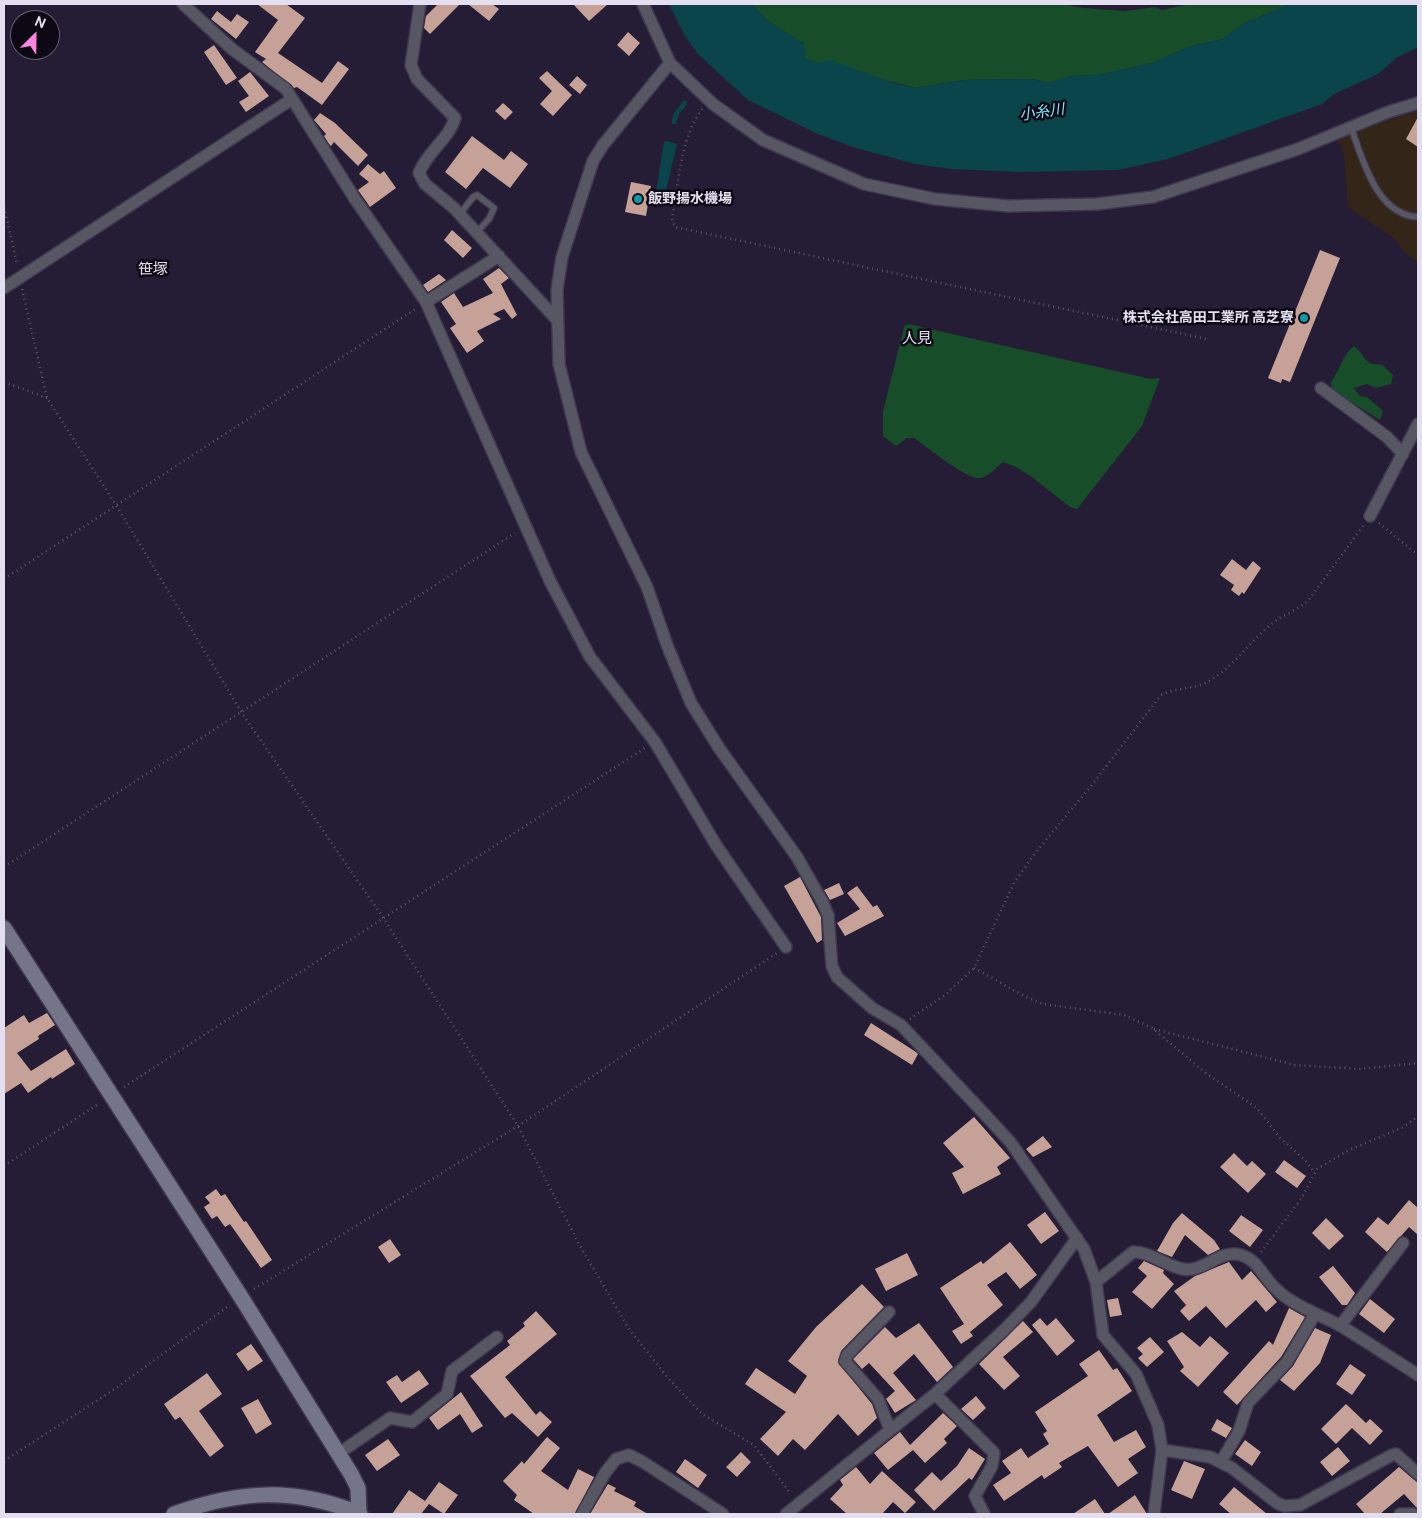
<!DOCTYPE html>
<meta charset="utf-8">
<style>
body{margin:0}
#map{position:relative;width:1422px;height:1518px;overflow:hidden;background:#251d35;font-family:"DM Sans",sans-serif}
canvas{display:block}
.frame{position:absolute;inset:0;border:5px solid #e4dff0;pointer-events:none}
.north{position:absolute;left:10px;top:10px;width:50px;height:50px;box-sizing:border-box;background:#0d0914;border:1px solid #635f6c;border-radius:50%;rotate:23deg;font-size:14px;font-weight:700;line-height:20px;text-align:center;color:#e4dff0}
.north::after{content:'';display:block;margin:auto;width:18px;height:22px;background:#fe85df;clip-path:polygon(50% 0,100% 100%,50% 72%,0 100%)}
</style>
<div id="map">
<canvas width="1422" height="1518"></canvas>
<div class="frame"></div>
<div class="north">N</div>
</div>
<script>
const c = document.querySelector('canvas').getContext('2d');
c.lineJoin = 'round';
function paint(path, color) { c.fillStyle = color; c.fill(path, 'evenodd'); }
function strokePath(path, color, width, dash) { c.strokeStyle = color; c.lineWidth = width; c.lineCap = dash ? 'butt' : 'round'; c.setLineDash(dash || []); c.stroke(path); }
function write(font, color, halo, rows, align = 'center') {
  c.font = font + ' "DM Sans","Noto Sans JP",sans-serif'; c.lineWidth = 5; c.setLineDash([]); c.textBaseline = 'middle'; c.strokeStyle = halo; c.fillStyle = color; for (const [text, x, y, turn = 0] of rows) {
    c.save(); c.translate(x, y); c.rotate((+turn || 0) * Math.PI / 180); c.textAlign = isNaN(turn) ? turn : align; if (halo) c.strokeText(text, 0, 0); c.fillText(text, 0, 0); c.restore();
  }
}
paint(new Path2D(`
 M1418 110V263L1403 251 1395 239 1348 207 1344 154 1338 138Z`), '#332619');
paint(new Path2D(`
 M752 4H1060L1084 8 1125 11 1155 7 1162 10 1189 4H1290L1243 24 1223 39 1192 46 1152 63 1098 75 1072 76 1048 83 1033 79 964 80 915 88 817 63 804 58V44L768 21Z
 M908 324 1151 379 1160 378 1142 426 1077 509 1070 507 1032 477 1016 467 1003 462C997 467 989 476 981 478 968 481 926 446 914 438H907L896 446 883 436V411L904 327Z
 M1354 346C1365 354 1364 367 1381 364L1393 375 1391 384 1376 388 1367 384 1354 388 1360 396 1367 397 1383 411 1380 420 1332 390 1331 382C1339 371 1344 353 1354 346Z`), '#174d29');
paint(new Path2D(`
 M669 4H752L768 21 804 44 805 58 817 63 830 60 896 84 915 88 964 80 1033 79 1048 83 1072 76 1098 75 1152 63 1192 46 1223 39 1243 24 1290 4H1418V47L1396 58 1378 74 1334 94 1322 104 1168 159 1118 170 1020 172 952 169 915 164 856 148 818 134 748 100 698 54 685 36Z
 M666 141 677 144 664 199 655 198 664 142Z`), '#0a454c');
strokePath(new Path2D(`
 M674 122 676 114 685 103`), '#0a454c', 4.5);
paint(new Path2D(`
 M257 4H286L305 18 278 53 322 83 338 61 349 69 322 105 297 87 294 88 262 62 266 59 255 52 278 20Z
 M438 4H460L430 34 424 28 426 16Z
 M468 4H492L499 9 489 21Z
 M573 4H608L589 21Z
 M217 11 231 22 237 14 249 22 236 39 211 19Z
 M628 32 640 43 629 56 617 45Z
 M214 45 237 78 226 85 204 52Z
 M547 71 572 95 553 116 540 104 552 91 539 78Z
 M250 72 269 96 246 112 239 102 249 96 238 81Z
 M577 76 587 85 580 94 569 85Z
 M503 103 513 112 505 120 495 111Z
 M320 113 335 123 368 155 358 166 334 142 331 146 329 144 324 136 326 134 314 120Z
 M1418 117V147L1406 139Z
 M472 136 504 160 511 151 528 164 510 188 483 168 466 189 445 172Z
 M368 164 380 174 384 171 396 188 370 207 358 190 369 182 359 174Z
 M631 182 651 186 646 216 625 212Z
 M452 230 472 248 463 258 444 240Z
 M1320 250 1340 258 1290 382 1282 379 1281 383 1268 378Z
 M499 268 509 278 501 284 517 315 512 319 504 309 493 314 501 319 477 331 484 341 467 353 450 328 456 324 441 302 454 293 463 307 493 293 483 279Z
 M439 274 446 280 428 292 423 285Z
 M1232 559 1246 570 1253 561 1261 568 1244 594 1242 592 1239 596 1231 590 1234 585 1220 575Z
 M800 877 821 917 822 940 817 943 784 886Z
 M839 883 844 894 830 900 824 890Z
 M857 886 873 907 877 905 884 916 845 936 837 923 860 909 847 893Z
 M47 1013 55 1025 38 1036 39 1039 17 1053 31 1071 66 1049 75 1064 52 1079 51 1077 28 1093 21 1083 4 1094V1028L24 1015 29 1023Z
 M871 1023 916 1052 918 1054 912 1065 864 1035Z
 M974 1117 1010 1158 997 1167 1001 1174 963 1194 952 1173 964 1167 943 1143Z
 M1043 1136 1052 1147 1033 1157 1026 1149Z
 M1234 1153 1247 1166 1252 1161 1266 1174 1248 1193 1220 1167Z
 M1284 1160 1306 1176 1297 1188 1275 1172Z
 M216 1189 221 1196 225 1194 244 1222 246 1221 272 1260 261 1268 230 1224 225 1227 217 1216 212 1219 204 1207 210 1203 205 1197Z
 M1409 1200 1418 1208V1235L1409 1227 1387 1252 1365 1232 1378 1217 1388 1225Z
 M1045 1212 1059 1231 1041 1244 1027 1225Z
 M1182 1213 1214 1240 1220 1249 1208 1255 1185 1235 1172 1257 1157 1251 1173 1223Z
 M1241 1215 1263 1230 1250 1247 1229 1231Z
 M1326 1218 1344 1236 1329 1250 1312 1233Z
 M390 1239 401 1255 389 1263 378 1247Z
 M1010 1242 1037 1275 1020 1289 1006 1272 987 1285 1003 1305 970 1332 973 1336 961 1344 952 1331 964 1324 940 1288 981 1261 983 1264Z
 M907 1253 918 1275 886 1291 875 1269Z
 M1144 1261 1164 1270 1163 1273 1174 1284 1152 1309 1132 1292 1147 1276 1138 1268Z
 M1229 1262 1242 1280 1251 1271 1277 1302 1266 1312 1256 1300 1226 1328 1206 1306 1189 1321 1180 1311 1186 1305 1174 1291 1195 1276Z
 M1333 1266 1355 1293 1347 1305H1342L1319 1277Z
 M862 1284 884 1307 842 1350 838 1362 872 1404 877 1418 858 1436 838 1414 805 1450 793 1439 778 1456 760 1439 786 1412 745 1384 756 1368 795 1394 807 1376 788 1361 816 1327Z
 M1118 1298 1122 1315 1110 1317 1107 1300Z
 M1370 1299 1395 1319 1384 1333 1359 1314Z
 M1289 1308 1305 1317 1304 1319 1281 1357 1237 1405 1223 1392 1269 1341 1273 1345Z
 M536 1311 557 1334 505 1377 536 1415 540 1411 552 1422 538 1437 512 1413 505 1418 470 1376 510 1345 507 1341 525 1326 523 1323Z
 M1040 1318 1047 1326 1056 1318 1075 1341 1057 1356 1032 1325Z
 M1023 1321 1033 1332 1003 1357 1020 1376 1004 1390 979 1364Z
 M919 1323 953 1367 937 1382 914 1354 893 1373 916 1400 895 1413 886 1399 895 1391 869 1363 862 1369 853 1359 885 1327 896 1338Z
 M1315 1328 1331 1335 1320 1363 1294 1391 1280 1380 1293 1366Z
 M1182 1332 1200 1347 1210 1336 1229 1353 1198 1387 1180 1371 1184 1367 1167 1341Z
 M1150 1337 1164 1352 1147 1367 1138 1358 1143 1354 1137 1348Z
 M251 1344 263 1361 248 1371 236 1354Z
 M1099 1350 1113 1370 1117 1368 1132 1391 1097 1415 1114 1442 1136 1430 1146 1447 1128 1459 1138 1473 1118 1487 1088 1446 1059 1463 1062 1467 1044 1479 1042 1475 1004 1501 993 1485 1011 1473 1002 1461 1021 1448 1028 1458 1049 1444 1043 1434 1047 1431 1035 1412 1088 1376 1079 1364Z
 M1350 1364 1366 1375 1352 1395 1336 1384Z
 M419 1370 429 1384 401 1403 386 1382 397 1375 402 1382Z
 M207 1373 222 1394 199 1411 224 1446 210 1457 180 1417 175 1420 164 1404Z
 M461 1392 483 1426 472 1433 460 1414 438 1430 429 1418Z
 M976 1396 986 1408 973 1420 961 1409Z
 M258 1399 272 1424 256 1434 241 1408Z
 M1346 1404 1366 1423 1370 1419 1383 1431 1370 1445 1352 1428 1336 1444 1321 1429Z
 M943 1413 957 1426 944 1439 947 1443 925 1463 913 1450 888 1470 874 1453 900 1432 910 1445Z
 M1217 1419 1232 1428 1226 1438 1211 1430Z
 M547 1437 560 1448 541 1471 568 1490 578 1469 594 1477 575 1514H534L514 1500 517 1495 503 1481 522 1461 524 1464Z
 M388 1439 400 1455 377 1471 365 1455Z
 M1245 1440 1261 1452 1252 1466 1235 1454Z
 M1338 1447 1350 1461 1332 1476 1320 1462Z
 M969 1448 985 1459 972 1480 969 1478 934 1511 914 1490 932 1472 941 1481 957 1466Z
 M741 1452 751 1462 737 1477 726 1467Z
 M685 1459 707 1475 698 1488 676 1472Z
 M1184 1461 1205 1469 1192 1499 1171 1490Z
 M856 1467 870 1484 882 1471 916 1502 905 1513 893 1502 882 1514H847L830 1499 843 1485 840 1480Z
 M1399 1467 1418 1483V1509L1404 1494 1380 1514H1365L1356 1504Z
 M439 1482 458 1495 444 1514 429 1504 421 1514H392L409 1490 425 1501Z
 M608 1484 616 1488 614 1491 636 1502 634 1506 648 1514H590Z
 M1234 1487 1267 1514H1231L1219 1504Z
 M1135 1495 1147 1514H1108Z
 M1095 1499 1105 1514H1073Z`), '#c6a198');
const lane = new Path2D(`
 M1351 128C1363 159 1376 215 1418 217
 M460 214 473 197 477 195 494 208 489 219 477 232`);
const street = new Path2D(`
 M183 4 232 49 286 89 355 199 426 302 550 581 590 657 655 742 716 845 786 947
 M420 4 411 65 417 79 455 118C449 139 427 152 419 173L425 184 454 208 558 321
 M643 4 670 63 713 104 763 140 864 184 935 199 1008 206 1097 204 1153 197 1298 149 1388 112 1418 103
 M670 63 603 145 593 161 562 257 557 290 559 364 581 452 647 587 667 645 691 703 719 748 797 857 822 901 828 915 832 966 837 977 872 1008 901 1025 990 1120 1011 1143 1084 1249 1096 1282 1103 1335 1136 1374 1158 1425 1162 1450 1154 1514
 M4 288 292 99
 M426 302 499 256
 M1321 388 1387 437 1403 454
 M1370 516 1418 424
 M1096 1282 1133 1252C1152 1252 1165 1266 1183 1269 1204 1273 1219 1249 1241 1255 1257 1259 1263 1277 1275 1288 1293 1306 1319 1314 1341 1326 1367 1342 1393 1359 1418 1375
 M889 1312 847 1355 845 1361 878 1399 890 1430
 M1340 1326 1403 1243
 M935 1394 994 1453 992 1466 975 1496 984 1514
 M1162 1450 1210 1457 1232 1468 1277 1503 1284 1506 1300 1505 1392 1455 1396 1454 1418 1474
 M338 1454 390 1418 412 1422 447 1394 452 1371 497 1337
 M1221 1462 1239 1431 1248 1403 1287 1362 1315 1314
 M582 1514 605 1473 616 1459 629 1455 643 1462 723 1514
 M786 1514 935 1394 1004 1330 1031 1302 1077 1238
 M1400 1514H1413`);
const secondary = new Path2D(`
 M4 928 241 1297 351 1474 358 1488 359 1514
 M174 1514C240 1490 295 1487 360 1514`);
strokePath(lane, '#40384f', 8);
strokePath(street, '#40384f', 14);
strokePath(secondary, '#40384f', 18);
strokePath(new Path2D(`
 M702 109C680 140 679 182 672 219L675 227 1207 339
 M4 207 17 264
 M22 289 47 398 116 505 242 713 384 919 518 1126 580 1246 629 1329 668 1378 702 1414 754 1445 791 1494
 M4 382 47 398
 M1379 523 1418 555
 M4 579 417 308
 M4 867 515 533
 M974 968 1026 997 1043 1004 1124 1015 1152 1028 1207 1074 1257 1108 1280 1138 1305 1160 1314 1172
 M910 1019 945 995 974 968 1014 883 1035 853 1091 786 1161 695C1176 687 1194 690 1209 681 1233 667 1248 644 1269 626 1280 616 1296 611 1308 601L1363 526
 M1154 1029 1295 1065 1360 1069 1418 1063
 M124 1087 645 748
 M4 1166 100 1103
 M1261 1252 1301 1199 1317 1169 1349 1150 1404 1127 1418 1116
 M254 1289 518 1126 777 953
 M4 1461 116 1388 230 1305`), '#5f576d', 2.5, [1, 4]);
strokePath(lane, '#575764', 5.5);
strokePath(street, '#575764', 11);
strokePath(secondary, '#757589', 15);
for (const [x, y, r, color] of [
 [638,199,5,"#0f9aa8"],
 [1304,318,5,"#0f9aa8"]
]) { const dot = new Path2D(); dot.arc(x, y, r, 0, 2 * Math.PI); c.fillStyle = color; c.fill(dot); strokePath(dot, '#0d0914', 2); }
write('bold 14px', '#e4dff0', '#0d0914', [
 ["飯野揚水機場",648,199],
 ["株式会社高田工業所 高芝寮",1294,318,"right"]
], 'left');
write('italic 15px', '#7ee8f7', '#0d0914', [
 ["小糸川",1042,113,-8]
]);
write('15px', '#e4dff0', '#0d0914', [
 ["笹塚",153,270],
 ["人見",917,339]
]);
</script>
